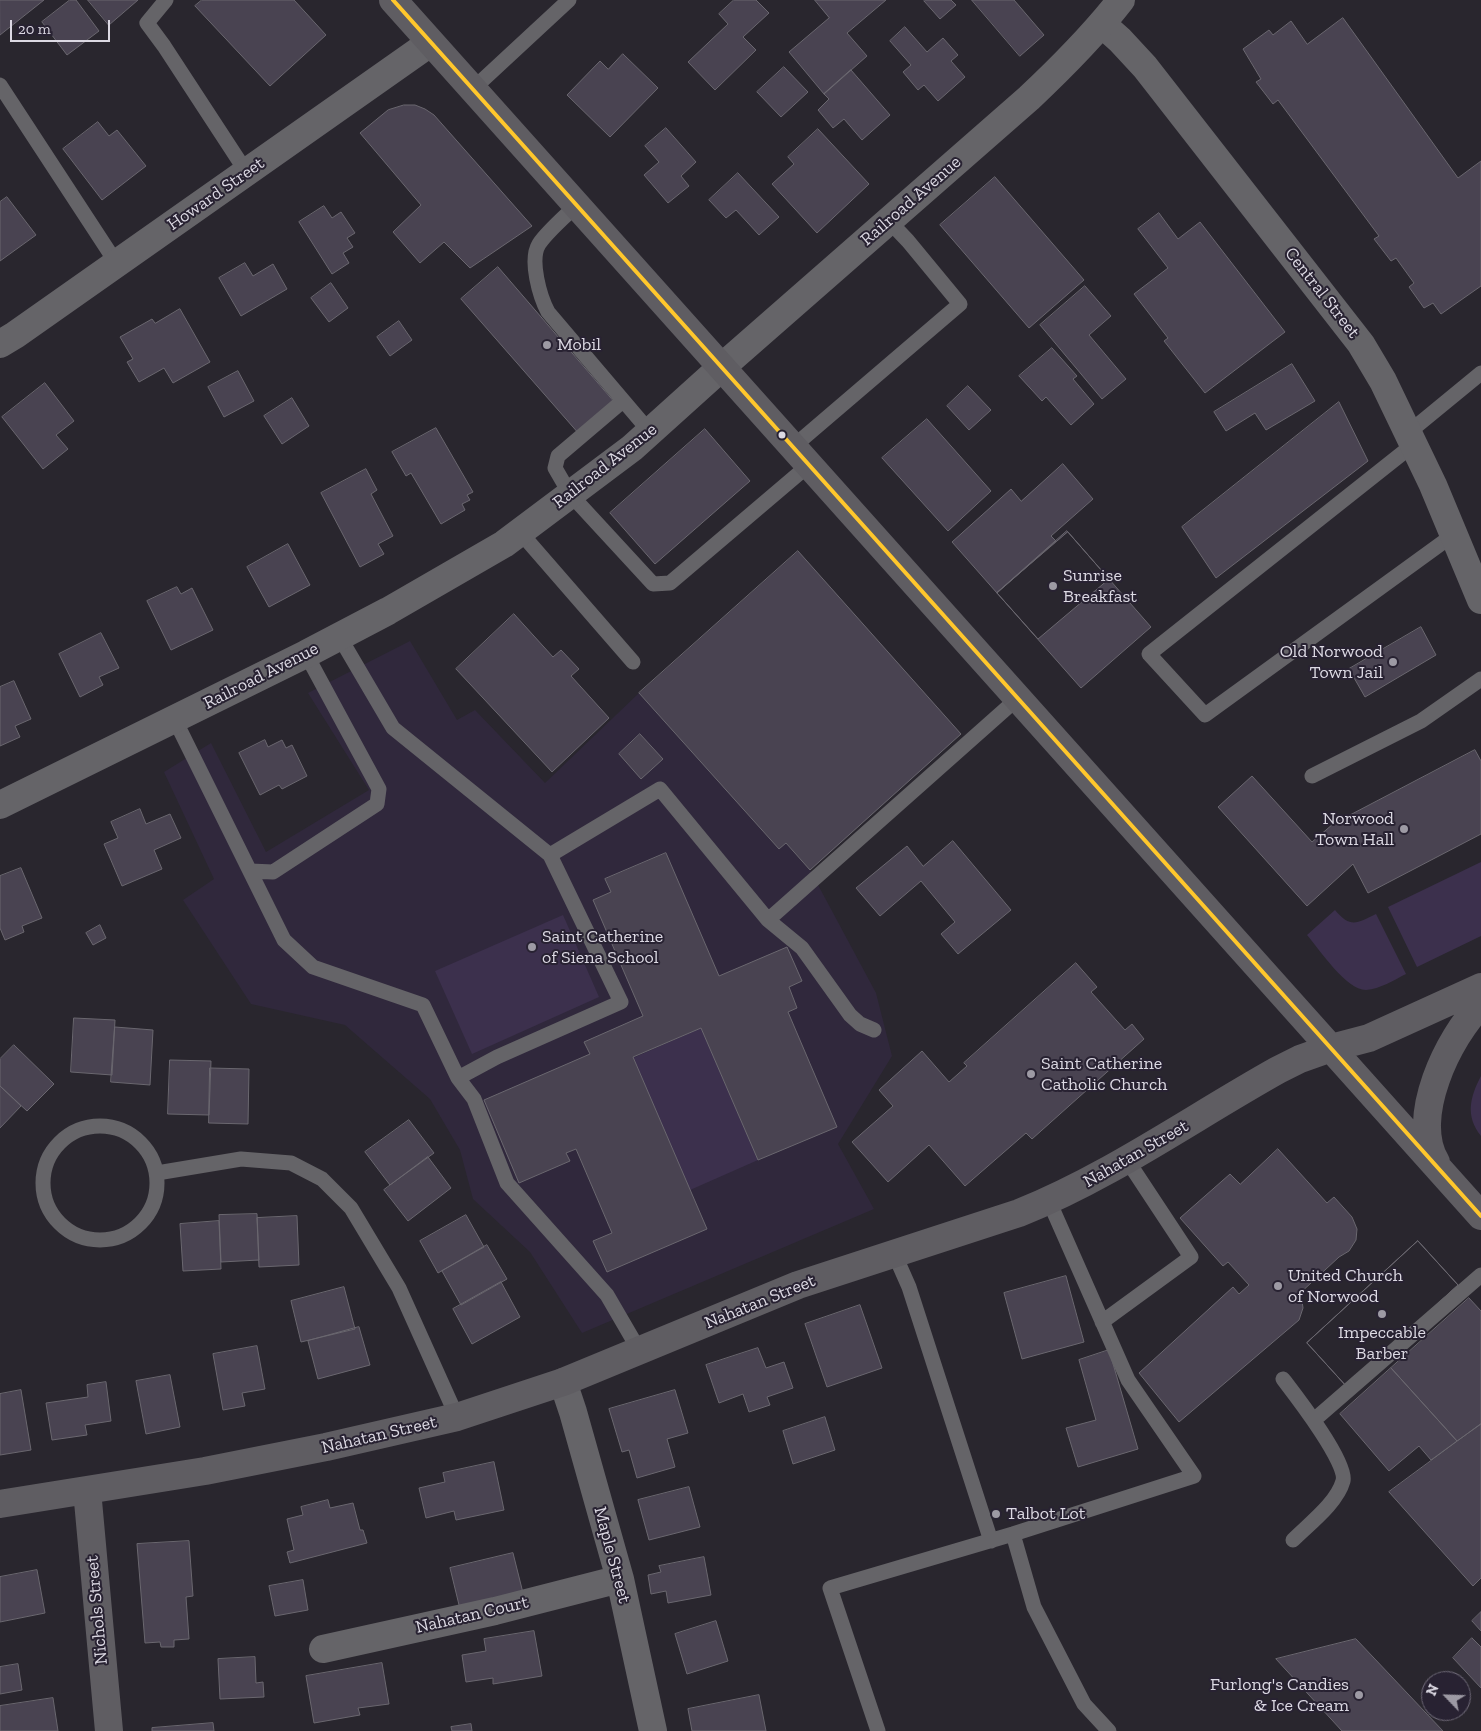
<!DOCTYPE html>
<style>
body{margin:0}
#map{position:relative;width:1481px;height:1731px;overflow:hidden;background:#29262e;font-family:"Zilla Slab",serif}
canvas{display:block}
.north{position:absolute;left:1421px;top:1671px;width:50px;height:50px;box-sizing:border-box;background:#282232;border:1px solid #706b79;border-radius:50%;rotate:294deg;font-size:14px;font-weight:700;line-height:20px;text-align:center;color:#dcd9e3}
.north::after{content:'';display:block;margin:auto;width:18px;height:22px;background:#9d9aa4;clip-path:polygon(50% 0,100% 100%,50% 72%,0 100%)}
.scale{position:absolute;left:10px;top:20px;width:100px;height:22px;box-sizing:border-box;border:2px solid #dcd9e3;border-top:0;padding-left:6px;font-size:15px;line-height:18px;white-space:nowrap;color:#dcd9e3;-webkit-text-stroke:4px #282232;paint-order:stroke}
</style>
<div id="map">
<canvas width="1481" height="1731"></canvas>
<div class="north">N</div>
<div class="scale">20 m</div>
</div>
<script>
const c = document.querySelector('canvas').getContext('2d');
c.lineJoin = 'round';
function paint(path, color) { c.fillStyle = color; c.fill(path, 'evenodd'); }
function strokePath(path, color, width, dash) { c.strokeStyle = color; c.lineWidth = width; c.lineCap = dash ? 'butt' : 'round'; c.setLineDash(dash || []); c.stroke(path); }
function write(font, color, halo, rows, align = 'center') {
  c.font = font + ' "Zilla Slab",serif'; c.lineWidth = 4; c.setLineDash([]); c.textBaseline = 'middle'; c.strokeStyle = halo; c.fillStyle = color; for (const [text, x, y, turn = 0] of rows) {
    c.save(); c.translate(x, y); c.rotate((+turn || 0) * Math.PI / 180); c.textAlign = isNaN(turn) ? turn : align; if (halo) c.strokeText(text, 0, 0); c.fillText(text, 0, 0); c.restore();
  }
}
paint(new Path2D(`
 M410 641 457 720 475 710 545 783 639 693 779 849 786 843 810 870 876 993 892 1056 838 1144 874 1209 582 1333 530 1252 473 1199 460 1150 430 1099 345 1025 251 1004 183 900 214 879 164 772 211 743 266 852 369 790 308 693Z`), '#30283c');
paint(new Path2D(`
 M1481 862V936L1417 967 1388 907Z
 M1335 910C1351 929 1357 923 1376 914L1406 974C1394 980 1380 989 1366 990 1346 990 1320 950 1307 935Z
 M563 915 599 997 472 1054 435 971Z
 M701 1028 758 1160 690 1190 633 1058Z
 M1481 1076V1136C1465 1116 1470 1097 1481 1076Z`), '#3c304d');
const building = new Path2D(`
 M0 0H44L0 35Z
 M70 0H76L99 31 67 55 42 22Z
 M88 0H138L109 25Z
 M202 0H294L326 35 270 86 195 6Z
 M734 0H756L769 13 743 37 756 50 715 90 688 62 728 24 719 14Z
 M815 0H886L847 33 867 56 824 94 789 52 829 18Z
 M925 0H951L956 5 940 19 924 1Z
 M972 0H1014L1044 35 1020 56Z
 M1343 18 1458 178 1481 161V286L1441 314 1433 303 1424 308 1409 287 1414 283 1396 258 1391 261 1374 239 1379 236 1278 100 1273 104 1256 82 1261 79 1243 49 1269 30 1273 35 1291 21 1307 44Z
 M905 27 927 52 943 38 958 55 951 61 965 77 938 101 924 85 918 90 903 72 911 65 890 41Z
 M623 54 658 88 610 137 567 95 600 61 608 69Z
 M784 67 808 92 781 117 757 92Z
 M851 70 890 115 862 140 844 119 833 128 818 110 829 99 824 94Z
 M404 105H415L425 109 434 115 532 226 470 268 444 242 420 263 393 232 421 205 360 133 388 110Z
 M98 122 109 136 117 130 146 166 102 200 63 149Z
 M666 128 696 162 681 176 689 186 668 203 644 175 659 162 645 146Z
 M818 129 869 184 817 233 772 184 794 164 788 157Z
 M738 173 779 217 759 235 736 210 726 218 709 200Z
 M995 177 1084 280 1029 328 940 225Z
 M7 197 36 235 0 261V202Z
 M324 206 332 218 341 212 355 233 347 238 353 247 343 253 349 263 332 274 299 222Z
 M1159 213 1178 239 1200 222 1285 332 1205 393 1164 341 1168 338 1134 294 1168 268 1138 229Z
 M245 263 253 276 273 264 287 289 241 316 219 278Z
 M498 267 616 404 580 435 461 299Z
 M331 283 348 308 329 322 311 298Z
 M1085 286 1111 316 1089 335 1126 379 1102 399 1040 325Z
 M180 309 210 362 173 383 164 368 139 382 127 362 133 359 120 337 152 319 155 323Z
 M399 321 412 340 390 356 377 337Z
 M1052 348 1077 376 1073 379 1094 404 1071 425 1046 397 1042 401 1019 376Z
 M1292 364 1315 401 1266 430 1255 413 1226 431 1214 412Z
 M238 371 254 401 224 417 208 387Z
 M45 383 74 421 56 435 68 449 43 469 2 417Z
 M968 386 991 410 969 430 947 406Z
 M292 398 309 426 282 444 264 416Z
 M1339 402 1368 461 1216 578 1182 527Z
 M927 419 991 491 948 531 882 458Z
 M436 428 473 492 467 495 470 500 462 504 465 510 441 524 411 473 406 476 392 452Z
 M705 429 750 481 655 564 610 513Z
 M1063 464 1093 499 1051 536 1056 541 997 593 952 542 1011 489 1021 501Z
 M366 469 377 490 371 494 393 536 378 544 384 554 360 567 321 493Z
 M1067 531 1151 627 1081 688 997 593Z
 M1068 532 1109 579 1038 639 997 593Z
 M288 544 310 585 269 607 247 567Z
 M798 551 961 734 810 870 786 843 779 849 639 693Z
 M177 587 181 594 192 588 213 630 171 650 147 601Z
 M514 614 553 657 561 650 579 669 571 676 609 718 552 772 456 669Z
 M1421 627 1436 655 1365 697 1349 669Z
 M101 633 119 668 99 677 103 685 80 697 59 654Z
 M14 681 31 719 15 726 20 737 0 746V687Z
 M640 734 663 759 641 779 619 754Z
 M265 740 268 747 282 740 286 748 292 745 307 776 282 789 279 785 260 795 239 753Z
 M1475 750 1481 761V834L1368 893 1353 864 1307 906 1218 807 1252 776 1312 842 1333 824Z
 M140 809 146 824 170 814 181 838 154 850 162 869 122 886 104 844 118 838 111 822Z
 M953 841 1011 910 958 954 941 934 955 922 921 881 880 916 856 888 907 846 923 866Z
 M666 853 719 976 787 947 802 981 789 987 797 1008 788 1012 837 1127 758 1160 701 1028 633 1057 707 1229 607 1272 593 1241 612 1233 576 1149 566 1153 570 1161 519 1183 484 1100 590 1054 584 1042 643 1016 593 900 611 892 605 879Z
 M21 868 42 918 22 926 24 932 5 940 0 928V876Z
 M100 925 106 938 93 945 86 933Z
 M1076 963 1097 987 1091 992 1125 1030 1132 1024 1144 1039 1032 1139 1026 1133 965 1186 929 1145 888 1182 852 1142 893 1106 879 1090 922 1051 949 1082 967 1066 964 1063Z
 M74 1018 115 1020 112 1075 71 1072Z
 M115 1027 153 1030 150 1085 111 1082Z
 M14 1045 54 1084 27 1111 0 1086V1059Z
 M170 1060 211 1061 209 1115 168 1114Z
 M210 1068 249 1069 248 1124 209 1123Z
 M0 1086 21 1106 0 1128Z
 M409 1120 434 1153 390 1185 365 1152Z
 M1278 1149 1327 1203 1334 1197 1352 1217 1357 1229 1356 1240 1349 1251 1339 1257 1298 1295 1302 1301 1303 1308 1299 1320 1179 1422 1139 1373 1233 1287 1239 1294 1249 1285 1228 1262 1223 1266 1180 1218 1230 1174 1240 1184Z
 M428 1157 451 1188 408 1221 384 1190Z
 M257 1214 259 1260 221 1262 219 1215Z
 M466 1215 484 1247 438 1273 420 1241Z
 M297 1216 299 1265 259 1267 257 1218Z
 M219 1221 221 1269 183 1271 180 1224Z
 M1418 1241 1458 1285 1347 1387 1307 1343Z
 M1418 1241 1458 1285 1347 1387 1307 1343Z
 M487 1245 507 1279 461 1305 442 1271Z
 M1066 1276 1084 1342 1022 1359 1004 1293Z
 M501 1282 520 1317 472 1344 453 1309Z
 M344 1287 355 1329 301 1342 291 1301Z
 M1469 1298 1481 1311V1424L1457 1441 1391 1368Z
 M860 1305 882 1368 827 1387 805 1324Z
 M359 1327 370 1365 318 1379 308 1341Z
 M257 1346 265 1389 242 1393 245 1406 223 1410 213 1354Z
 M758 1348 766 1368 784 1362 793 1388 767 1397 770 1405 749 1412 743 1394 719 1403 706 1365Z
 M1109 1350 1138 1449 1078 1467 1066 1428 1096 1420 1079 1360Z
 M1391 1368 1457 1441 1431 1460 1419 1446 1389 1471 1340 1414Z
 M170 1375 180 1427 146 1434 136 1381Z
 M106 1382 111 1421 85 1425 87 1435 52 1440 46 1403 88 1397 87 1385Z
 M21 1390 31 1450 0 1455V1394Z
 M675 1390 688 1433 667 1439 675 1467 637 1478 629 1450 622 1452 609 1409Z
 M825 1417 835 1450 793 1464 783 1431Z
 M1481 1424V1578L1473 1586 1389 1492Z
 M494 1462 504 1510 456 1520 454 1511 426 1518 419 1488 445 1482 443 1473Z
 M689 1487 700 1527 649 1540 638 1500Z
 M328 1500 330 1508 353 1503 360 1530H363L367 1543 290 1563 287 1552 294 1550 287 1519 303 1515 301 1507Z
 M189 1541 193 1596 186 1597 189 1639 174 1640V1647H161L160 1642 145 1643 137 1544Z
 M513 1553 523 1593 460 1609 450 1568Z
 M704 1557 711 1595 668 1603 666 1591 651 1594 648 1575 661 1572 659 1566Z
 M37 1570 45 1613 0 1622V1577Z
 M303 1580 308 1610 275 1616 269 1586Z
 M1481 1612V1631L1472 1621Z
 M716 1621 728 1661 687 1674 675 1634Z
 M534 1631 542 1676 493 1684V1678L466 1682 462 1655 486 1651 484 1639Z
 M1472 1638 1481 1647V1688L1453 1658Z
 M1356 1639 1443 1731H1342L1276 1659Z
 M255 1657 256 1683 263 1682 264 1697 220 1699 218 1659Z
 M382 1663 389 1704 358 1708 360 1715 314 1723 306 1676Z
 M18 1664 22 1690 0 1694V1667Z
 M759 1695 766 1731H692L688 1709Z
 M53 1698 58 1731H0V1706Z
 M213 1723 214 1731H152V1728Z
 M471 1724 472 1731H452L451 1727Z`);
paint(building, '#494351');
strokePath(building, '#6a676f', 1);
strokePath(new Path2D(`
 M166 0 147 23 164 46 247 173
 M0 85 117 264
 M473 89 569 0
 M577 205C566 215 546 233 539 244 529 260 540 297 548 312L650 432
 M624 402 618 405 558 456 555 468 570 494 653 584 670 583 810 464
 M1408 433 1481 373
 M1414 444 1149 654 1205 715 1453 535
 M794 446 960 304 908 241 889 221
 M520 532 633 662
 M175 720 284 940 313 967 423 1005 458 1078 497 1057 621 1002 550 855 393 728 339 636
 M1312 776 1421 721 1481 679
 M550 855 660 789 768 920 1018 698
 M250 871 273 872 377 804 379 789 306 654
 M768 920 802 948 850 1015 860 1024 874 1030
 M458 1078 474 1099 507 1183 607 1295 639 1350
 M43 1183a57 57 0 1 1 114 0a57 57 0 1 1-114 0Z
 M157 1173 241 1159 291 1163 322 1179 351 1208 399 1288 457 1417
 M894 1253 909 1287 991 1541
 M1102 1322 1191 1257 1127 1160
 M1283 1379C1296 1396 1348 1463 1343 1481 1337 1503 1309 1524 1293 1540
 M1314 1420 1481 1275
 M1013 1534 1034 1607 1084 1704 1109 1731
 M878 1731 830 1588 1013 1534 1194 1476 1128 1380 1049 1201`), '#656468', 15);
strokePath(new Path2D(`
 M1102 24 1120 40 1145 67 1361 344 1383 381 1433 485 1481 600
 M0 344 15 335 430 43
 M0 805 306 654 388 611 504 544 632 448 723 366
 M563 1382 573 1412 620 1579 653 1731
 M323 1649 495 1611 620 1579`), '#656468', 28);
strokePath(new Path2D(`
 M723 366 1029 98C1062 67 1093 36 1121 0`), '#656468', 28);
strokePath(new Path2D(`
 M393 0 1481 1216
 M1436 1162C1409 1118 1448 1038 1481 1004
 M87 1490 109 1731
 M0 1504 205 1471 326 1447 457 1417 563 1382 798 1285 1019 1213C1111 1176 1192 1118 1278 1070L1300 1059 1331 1048 1369 1038 1481 987`), '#5f5d62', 28);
strokePath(new Path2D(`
 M393 0 1481 1216`), '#ffc72c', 4);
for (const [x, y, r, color] of [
 [547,345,5,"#9d9aa4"],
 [782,435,4.5,"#dcd9e3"],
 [1053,586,5,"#9d9aa4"],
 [1393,662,5,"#9d9aa4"],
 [1404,829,5,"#9d9aa4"],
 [532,947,5,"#9d9aa4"],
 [1031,1074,5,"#9d9aa4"],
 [1278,1286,5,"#9d9aa4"],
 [1382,1314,5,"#9d9aa4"],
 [996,1514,5,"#9d9aa4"],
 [1359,1695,5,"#9d9aa4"]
]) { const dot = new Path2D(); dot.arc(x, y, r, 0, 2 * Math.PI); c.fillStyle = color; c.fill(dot); strokePath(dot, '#282232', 2); }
write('18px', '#dcd9e3', '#282232', [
 ["Howard Street",216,194,-35],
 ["Railroad Avenue",911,201,-41],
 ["Central Street",1322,293,52],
 ["Railroad Avenue",605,466,-38],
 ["Railroad Avenue",261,676,-27],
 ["Nahatan Street",1136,1154,-30],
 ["Nahatan Street",760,1302,-22],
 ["Nahatan Street",379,1435,-13],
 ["Maple Street",612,1555,75],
 ["Nichols Street",97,1610,-95],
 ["Nahatan Court",472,1615,-13]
]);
write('18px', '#dcd9e3', '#282232', [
 ["Mobil",557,345],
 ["Sunrise",1063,576],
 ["Breakfast",1063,597],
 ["Old Norwood",1383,652,"right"],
 ["Town Jail",1383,673,"right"],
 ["Norwood",1394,819,"right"],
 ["Town Hall",1394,840,"right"],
 ["Saint Catherine",542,937],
 ["of Siena School",542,958],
 ["Saint Catherine",1041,1064],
 ["Catholic Church",1041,1085],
 ["United Church",1288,1276],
 ["of Norwood",1288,1297],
 ["Impeccable",1382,1333,"center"],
 ["Barber",1382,1354,"center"],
 ["Talbot Lot",1006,1514],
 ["Furlong's Candies",1349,1685,"right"],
 ["& Ice Cream",1349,1706,"right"]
], 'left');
</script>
